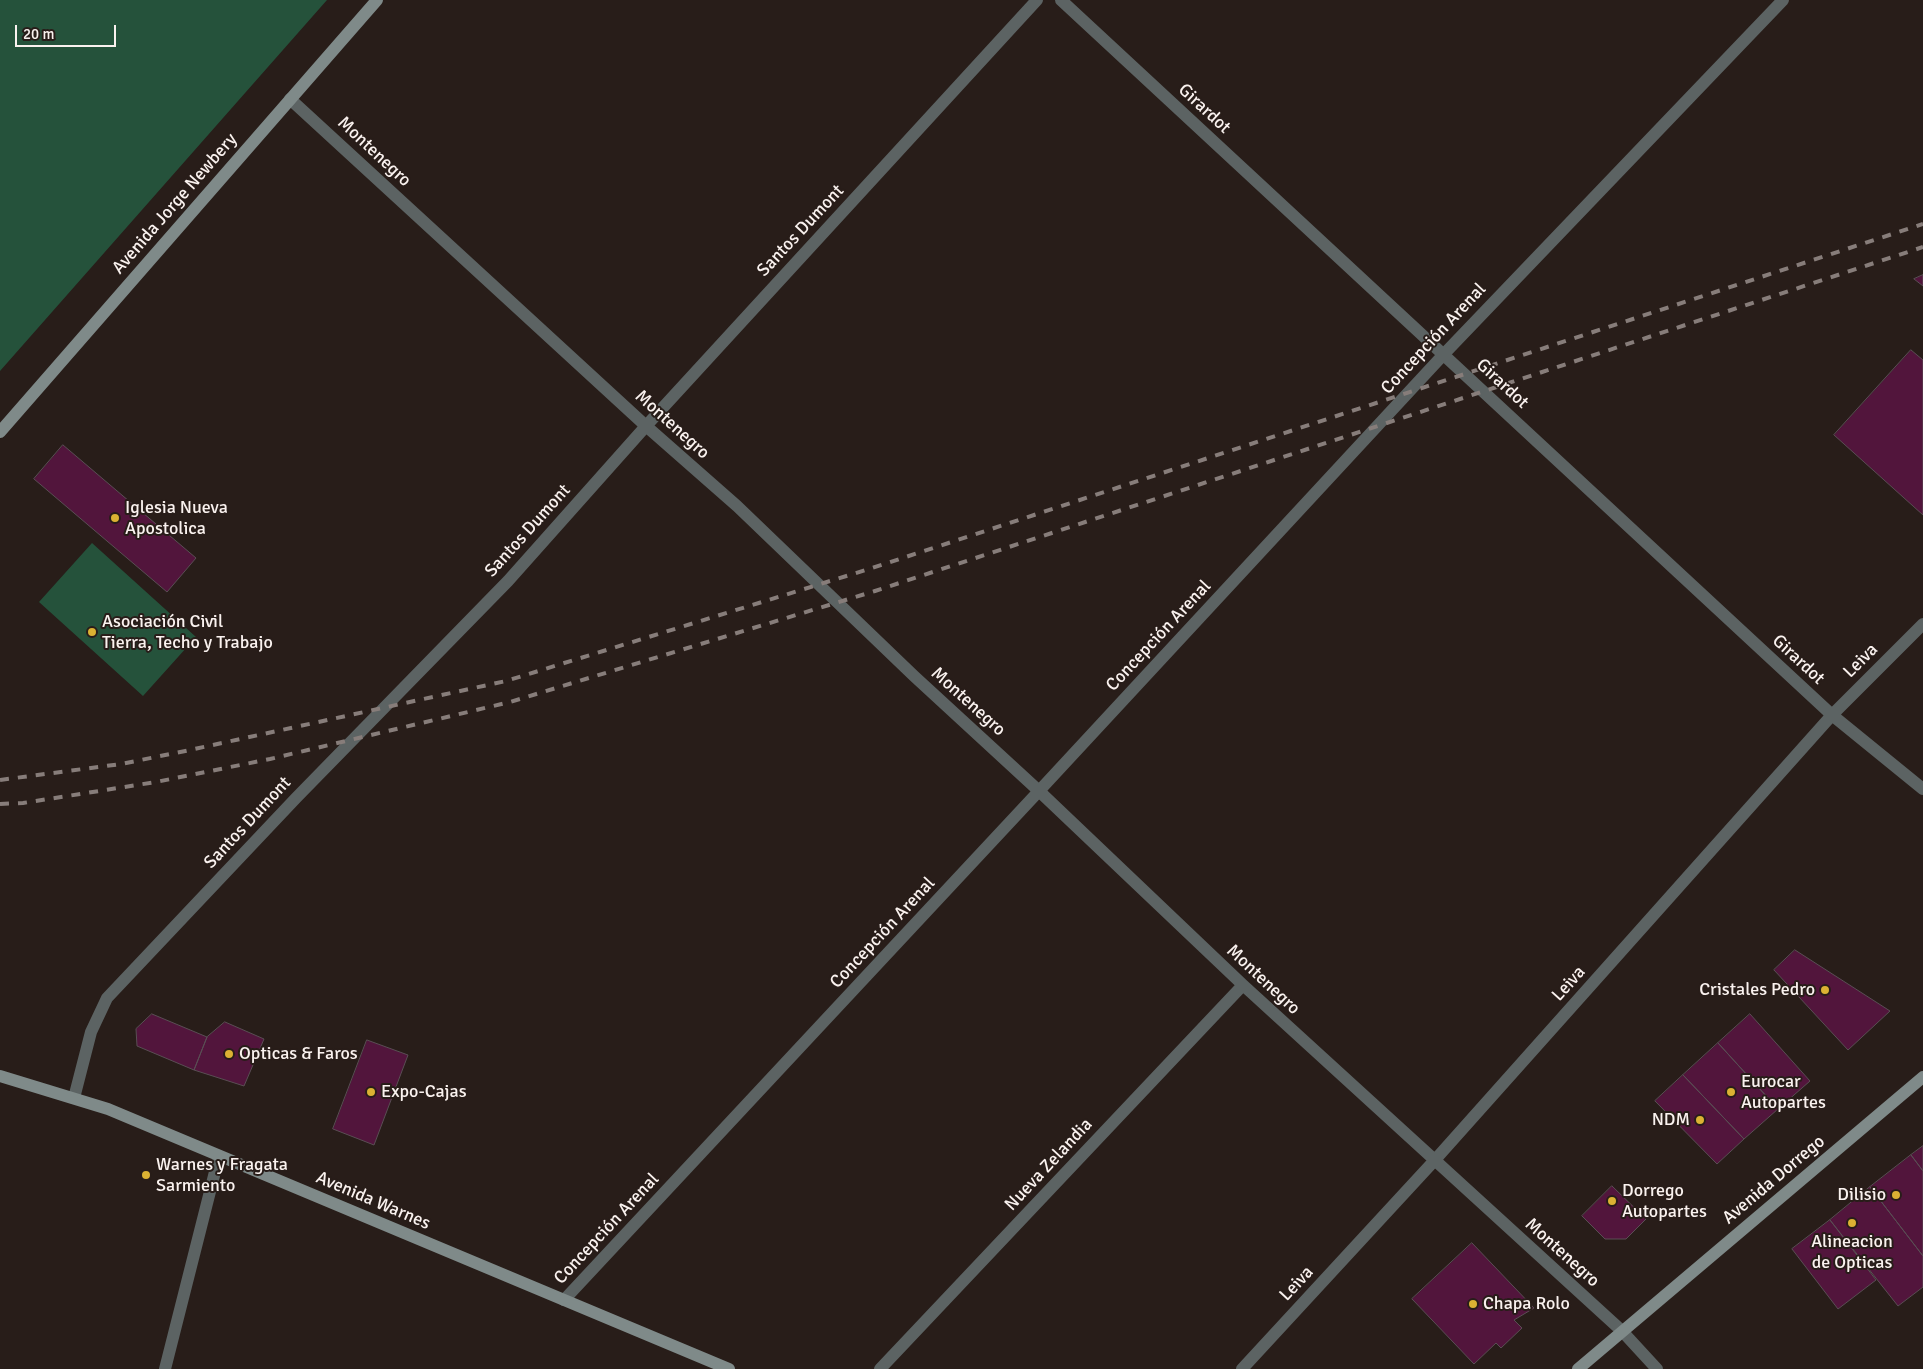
<!DOCTYPE html>
<meta charset="utf-8">
<style>
body{margin:0}
#map{position:relative;width:1923px;height:1369px;overflow:hidden;background:#281d19;font-family:Signika,sans-serif}
canvas{display:block}
.scale{position:absolute;left:15px;top:25px;width:101px;height:22px;box-sizing:border-box;border:2px solid #faf2ef;border-top:0;padding-left:6px;font-size:15px;line-height:18px;white-space:nowrap;color:#faf2ef;-webkit-text-stroke:4px #281d19;paint-order:stroke}
</style>
<div id="map">
<canvas width="1923" height="1369"></canvas>
<div class="scale">20 m</div>
</div>
<script>
const c = document.querySelector('canvas').getContext('2d');
c.lineJoin = 'round';
function paint(path, color) { c.fillStyle = color; c.fill(path, 'evenodd'); }
function strokePath(path, color, width, dash) { c.strokeStyle = color; c.lineWidth = width; c.lineCap = dash ? 'butt' : 'round'; c.setLineDash(dash || []); c.stroke(path); }
function write(font, color, halo, rows, align = 'center') {
  c.font = font + ' Signika,sans-serif'; c.lineWidth = 4; c.setLineDash([]); c.textBaseline = 'middle'; c.strokeStyle = halo; c.fillStyle = color; for (const [text, x, y, turn = 0] of rows) {
    c.save(); c.translate(x, y); c.rotate((+turn || 0) * Math.PI / 180); c.textAlign = isNaN(turn) ? turn : align; if (halo) c.strokeText(text, 0, 0); c.fillText(text, 0, 0); c.restore();
  }
}
paint(new Path2D(`
 M0 0H327L0 371Z
 M92 543 196 637 143 696 39 602Z`), '#25523b');
const building = new Path2D(`
 M1923 275V286L1914 279Z
 M1911 350 1923 360V515L1834 435Z
 M63 445 196 558 167 592 34 479Z
 M1795 950 1890 1011 1848 1050 1774 970Z
 M152 1014 207 1037 194 1070 137 1046 136 1029Z
 M1750 1014 1810 1081 1778 1109 1718 1043Z
 M225 1022 264 1039 244 1086 194 1070 207 1037Z
 M367 1040 408 1055 374 1145 333 1129Z
 M1718 1043 1778 1109 1744 1139 1683 1075Z
 M1683 1075 1744 1139 1717 1164 1655 1101Z
 M1923 1146V1171L1911 1155Z
 M1911 1155 1923 1171V1256L1870 1187Z
 M1612 1186 1646 1219 1626 1239H1605L1582 1216Z
 M1870 1187 1923 1256V1287L1898 1306 1830 1220Z
 M1830 1220 1876 1280 1838 1309 1792 1249Z
 M1472 1243 1534 1308 1514 1320 1522 1328 1501 1348 1496 1343 1474 1364 1412 1299Z`);
paint(building, '#52153c');
strokePath(building, '#5a4e54', 1);
strokePath(new Path2D(`
 M1061 0 1832 715 1923 789
 M290 99 646 426 737 506 914 676 1039 791 1243 985 1622 1331 1657 1369
 M74 1098 91 1032 107 998 296 798 508 581 646 426 1037 0
 M564 1300 1039 791 1444 354 1783 0
 M165 1369 219 1156
 M880 1369 1243 985
 M1242 1369 1434 1161 1832 715 1923 624`), '#5c6363', 12);
strokePath(new Path2D(`
 M0 432 377 0
 M0 1076 108 1109 729 1369
 M1578 1369 1923 1077`), '#7f8a89', 12);
strokePath(new Path2D(`
 M0 780 121 764 190 750 506 681 869 569 1923 224
 M0 804 23 803 156 782 270 759 510 702 875 591 1923 247`), '#877d7a', 4, [9, 9]);
for (const [x, y, r, color] of [
 [115,518,5,"#dbb233"],
 [92,632,5,"#dbb233"],
 [1825,990,5,"#dbb233"],
 [229,1054,5,"#dbb233"],
 [371,1092,5,"#dbb233"],
 [1731,1092,5,"#dbb233"],
 [1700,1120,5,"#dbb233"],
 [146,1175,5,"#dbb233"],
 [1896,1195,5,"#dbb233"],
 [1612,1201,5,"#dbb233"],
 [1852,1223,5,"#dbb233"],
 [1473,1304,5,"#dbb233"]
]) { const dot = new Path2D(); dot.arc(x, y, r, 0, 2 * Math.PI); c.fillStyle = color; c.fill(dot); strokePath(dot, '#281d19', 2); }
write('18px', '#faf2ef', '#281d19', [
 ["Girardot",1204,109,43],
 ["Montenegro",374,152,43],
 ["Avenida Jorge Newbery",175,204,-49],
 ["Santos Dumont",801,231,-47],
 ["Concepción Arenal",1434,339,-47],
 ["Girardot",1502,384,43],
 ["Montenegro",672,425,42],
 ["Santos Dumont",528,531,-48],
 ["Concepción Arenal",1159,636,-47],
 ["Girardot",1798,660,43],
 ["Leiva",1861,661,-45],
 ["Montenegro",968,702,42],
 ["Santos Dumont",248,823,-47],
 ["Concepción Arenal",883,933,-47],
 ["Montenegro",1263,980,43],
 ["Leiva",1569,984,-48],
 ["Nueva Zelandia",1049,1165,-47],
 ["Avenida Dorrego",1774,1180,-40],
 ["Avenida Warnes",373,1201,23],
 ["Concepción Arenal",607,1229,-47],
 ["Montenegro",1562,1253,42],
 ["Leiva",1297,1284,-47]
]);
write('18px', '#faf2ef', '#281d19', [
 ["Iglesia Nueva",125,508],
 ["Apostolica",125,529],
 ["Asociación Civil",102,622],
 ["Tierra, Techo y Trabajo",102,643],
 ["Cristales Pedro",1815,990,"right"],
 ["Opticas & Faros",239,1054],
 ["Eurocar",1741,1082],
 ["Autopartes",1741,1103],
 ["Expo-Cajas",381,1092],
 ["NDM",1690,1120,"right"],
 ["Warnes y Fragata",156,1165],
 ["Sarmiento",156,1186],
 ["Dorrego",1622,1191],
 ["Autopartes",1622,1212],
 ["Dilisio",1886,1195,"right"],
 ["Alineacion",1852,1242,"center"],
 ["de Opticas",1852,1263,"center"],
 ["Chapa Rolo",1483,1304]
], 'left');
</script>
